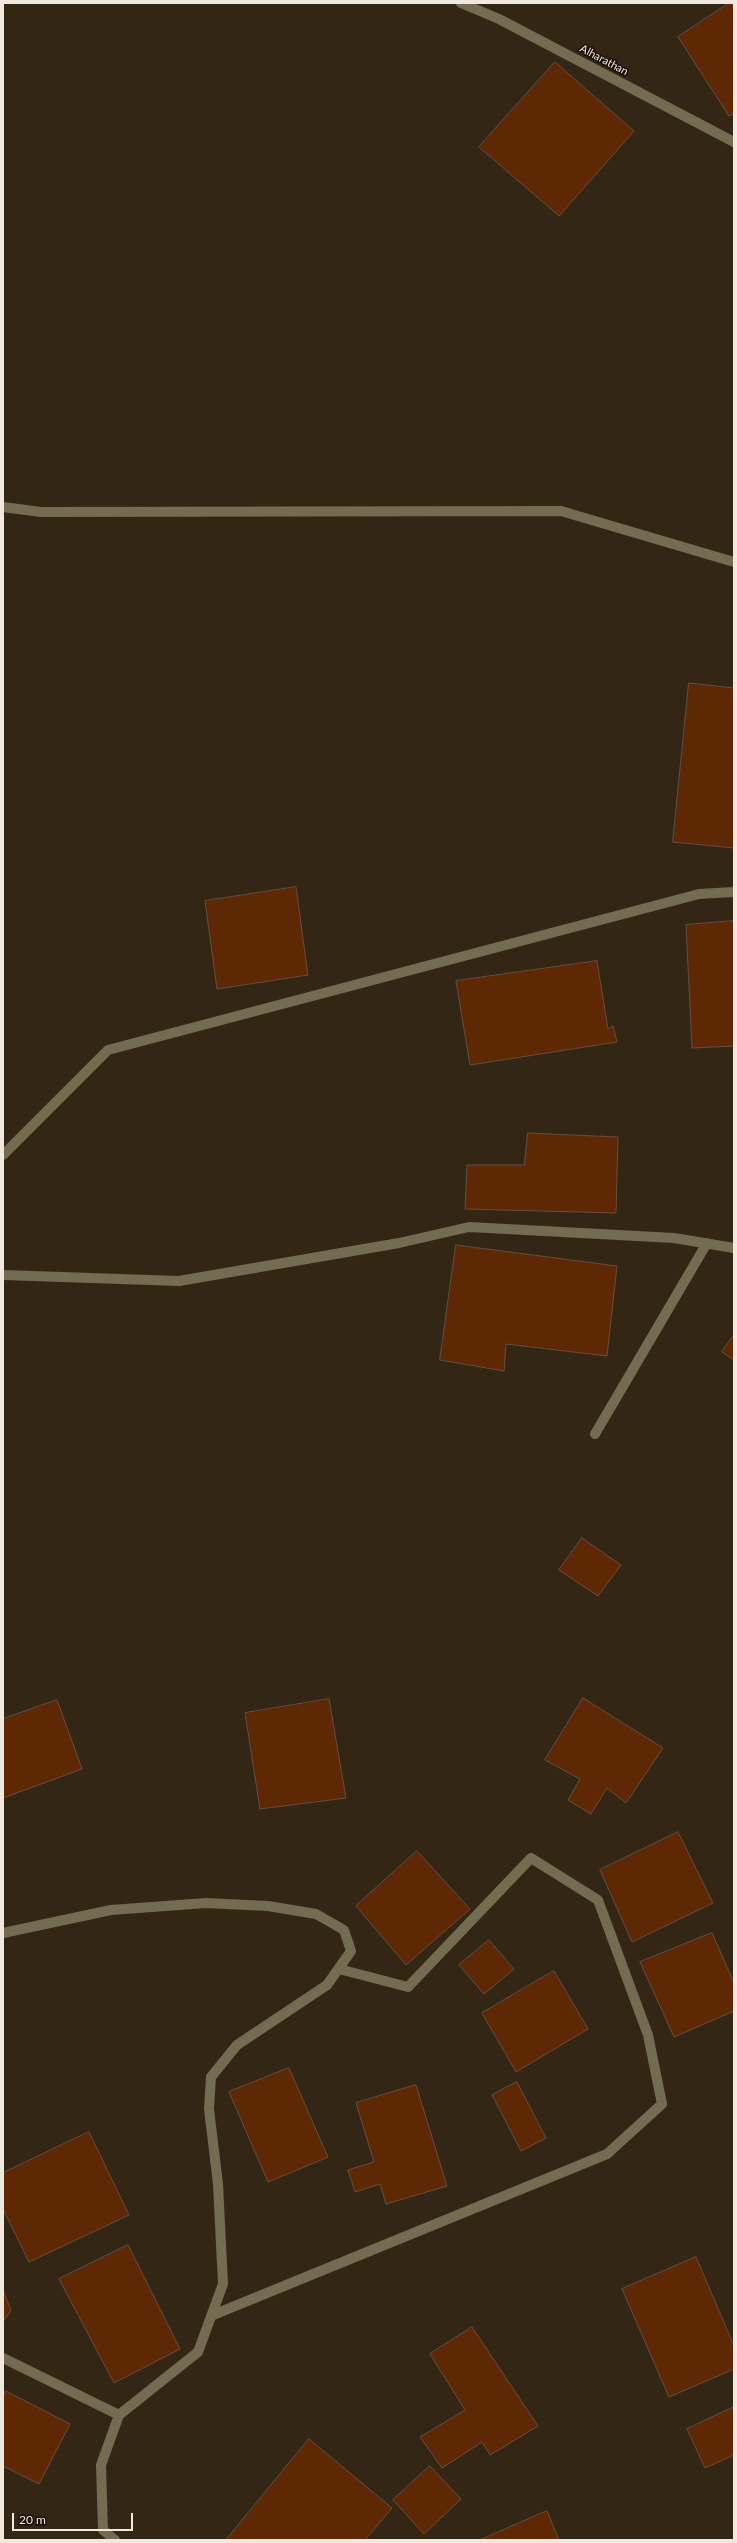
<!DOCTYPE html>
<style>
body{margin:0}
#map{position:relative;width:737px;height:2543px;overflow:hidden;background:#342615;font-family:Lato,sans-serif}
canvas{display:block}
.frame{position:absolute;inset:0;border:4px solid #f2e9de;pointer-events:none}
.scale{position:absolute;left:12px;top:2513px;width:121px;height:18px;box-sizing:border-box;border:2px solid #f2e9de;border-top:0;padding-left:5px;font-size:12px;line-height:14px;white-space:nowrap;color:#f2e9de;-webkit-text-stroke:3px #171009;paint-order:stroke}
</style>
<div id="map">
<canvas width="737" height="2543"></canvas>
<div class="frame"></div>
<div class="scale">20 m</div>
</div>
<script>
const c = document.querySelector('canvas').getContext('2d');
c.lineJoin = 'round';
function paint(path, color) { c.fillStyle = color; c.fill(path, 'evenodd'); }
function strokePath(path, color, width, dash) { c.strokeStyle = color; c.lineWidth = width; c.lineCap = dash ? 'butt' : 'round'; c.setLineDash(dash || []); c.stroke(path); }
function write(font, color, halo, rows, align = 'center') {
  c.font = font + ' Lato,sans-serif'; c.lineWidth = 3; c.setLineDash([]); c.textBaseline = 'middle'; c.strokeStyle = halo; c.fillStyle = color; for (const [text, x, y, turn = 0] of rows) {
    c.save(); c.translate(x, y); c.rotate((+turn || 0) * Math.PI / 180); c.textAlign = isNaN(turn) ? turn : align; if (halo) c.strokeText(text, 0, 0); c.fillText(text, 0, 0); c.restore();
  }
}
const building = new Path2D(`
 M729 3H734V113L729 116 678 37Z
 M555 62 634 131 559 216 479 147Z
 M689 683 734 688V848L673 842Z
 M296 887 308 975 217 989 205 901Z
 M734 921V1046L692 1048 686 925Z
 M597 961 608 1029 613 1026 617 1042 470 1065 456 981Z
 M528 1133 618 1137 616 1213 465 1209 467 1165H524Z
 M456 1245 617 1266 607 1356 506 1344 504 1371 440 1360Z
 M734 1335V1360L722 1352Z
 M582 1538 621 1565 598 1596 559 1570Z
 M583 1698 663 1748 626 1803 607 1788 591 1814 568 1800 580 1779 545 1760Z
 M329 1699 346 1798 260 1809 245 1713Z
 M57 1700 82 1769 3 1798V1719Z
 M678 1832 713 1903 632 1942 600 1870Z
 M417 1851 470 1909 406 1965 356 1906Z
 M712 1933 734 1983V2011L674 2037 640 1962Z
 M489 1940 514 1969 484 1994 459 1965Z
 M554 1971 588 2029 516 2072 482 2013Z
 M289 2068 328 2157 268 2182 229 2092Z
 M517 2082 546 2138 521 2151 492 2095Z
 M416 2085 447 2186 386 2204 380 2184 355 2192 348 2170 374 2162 356 2103Z
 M89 2132 129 2215 29 2262 3 2209V2173Z
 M128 2245 180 2349 114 2383 59 2279Z
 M696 2257 734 2346V2369L669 2397 622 2289Z
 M3 2290 11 2310 3 2322Z
 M472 2327 538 2426 490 2455 482 2442 442 2468 420 2437 465 2410 430 2354Z
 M6 2391 70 2424 39 2484 3 2466V2397Z
 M734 2407V2455L705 2468 687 2429Z
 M309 2439 392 2508 365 2540H226Z
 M430 2466 461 2499 424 2534 393 2500Z
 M547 2511 559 2540H480Z`);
paint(building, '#5f2805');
strokePath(building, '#654e43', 1);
strokePath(new Path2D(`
 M461 3 499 19 734 142
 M3 507 41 512 561 511 734 562
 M3 1155 108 1050 699 894 734 892
 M3 1275 179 1281 399 1243 469 1227 674 1238 734 1248
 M595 1434 707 1243
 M3 1933 111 1910 206 1903 268 1906 316 1914 344 1930 351 1951 327 1985 237 2045 211 2077 209 2109 218 2184 223 2284 198 2352 119 2415 101 2465 103 2530 115 2540
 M213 2315 607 2154 662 2104 648 2035 598 1900 531 1858 408 1987 339 1969
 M3 2358 119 2415`), '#746c51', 10);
write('11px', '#f2e9de', '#171009', [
 ["Alharathan",604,60,28]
]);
</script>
